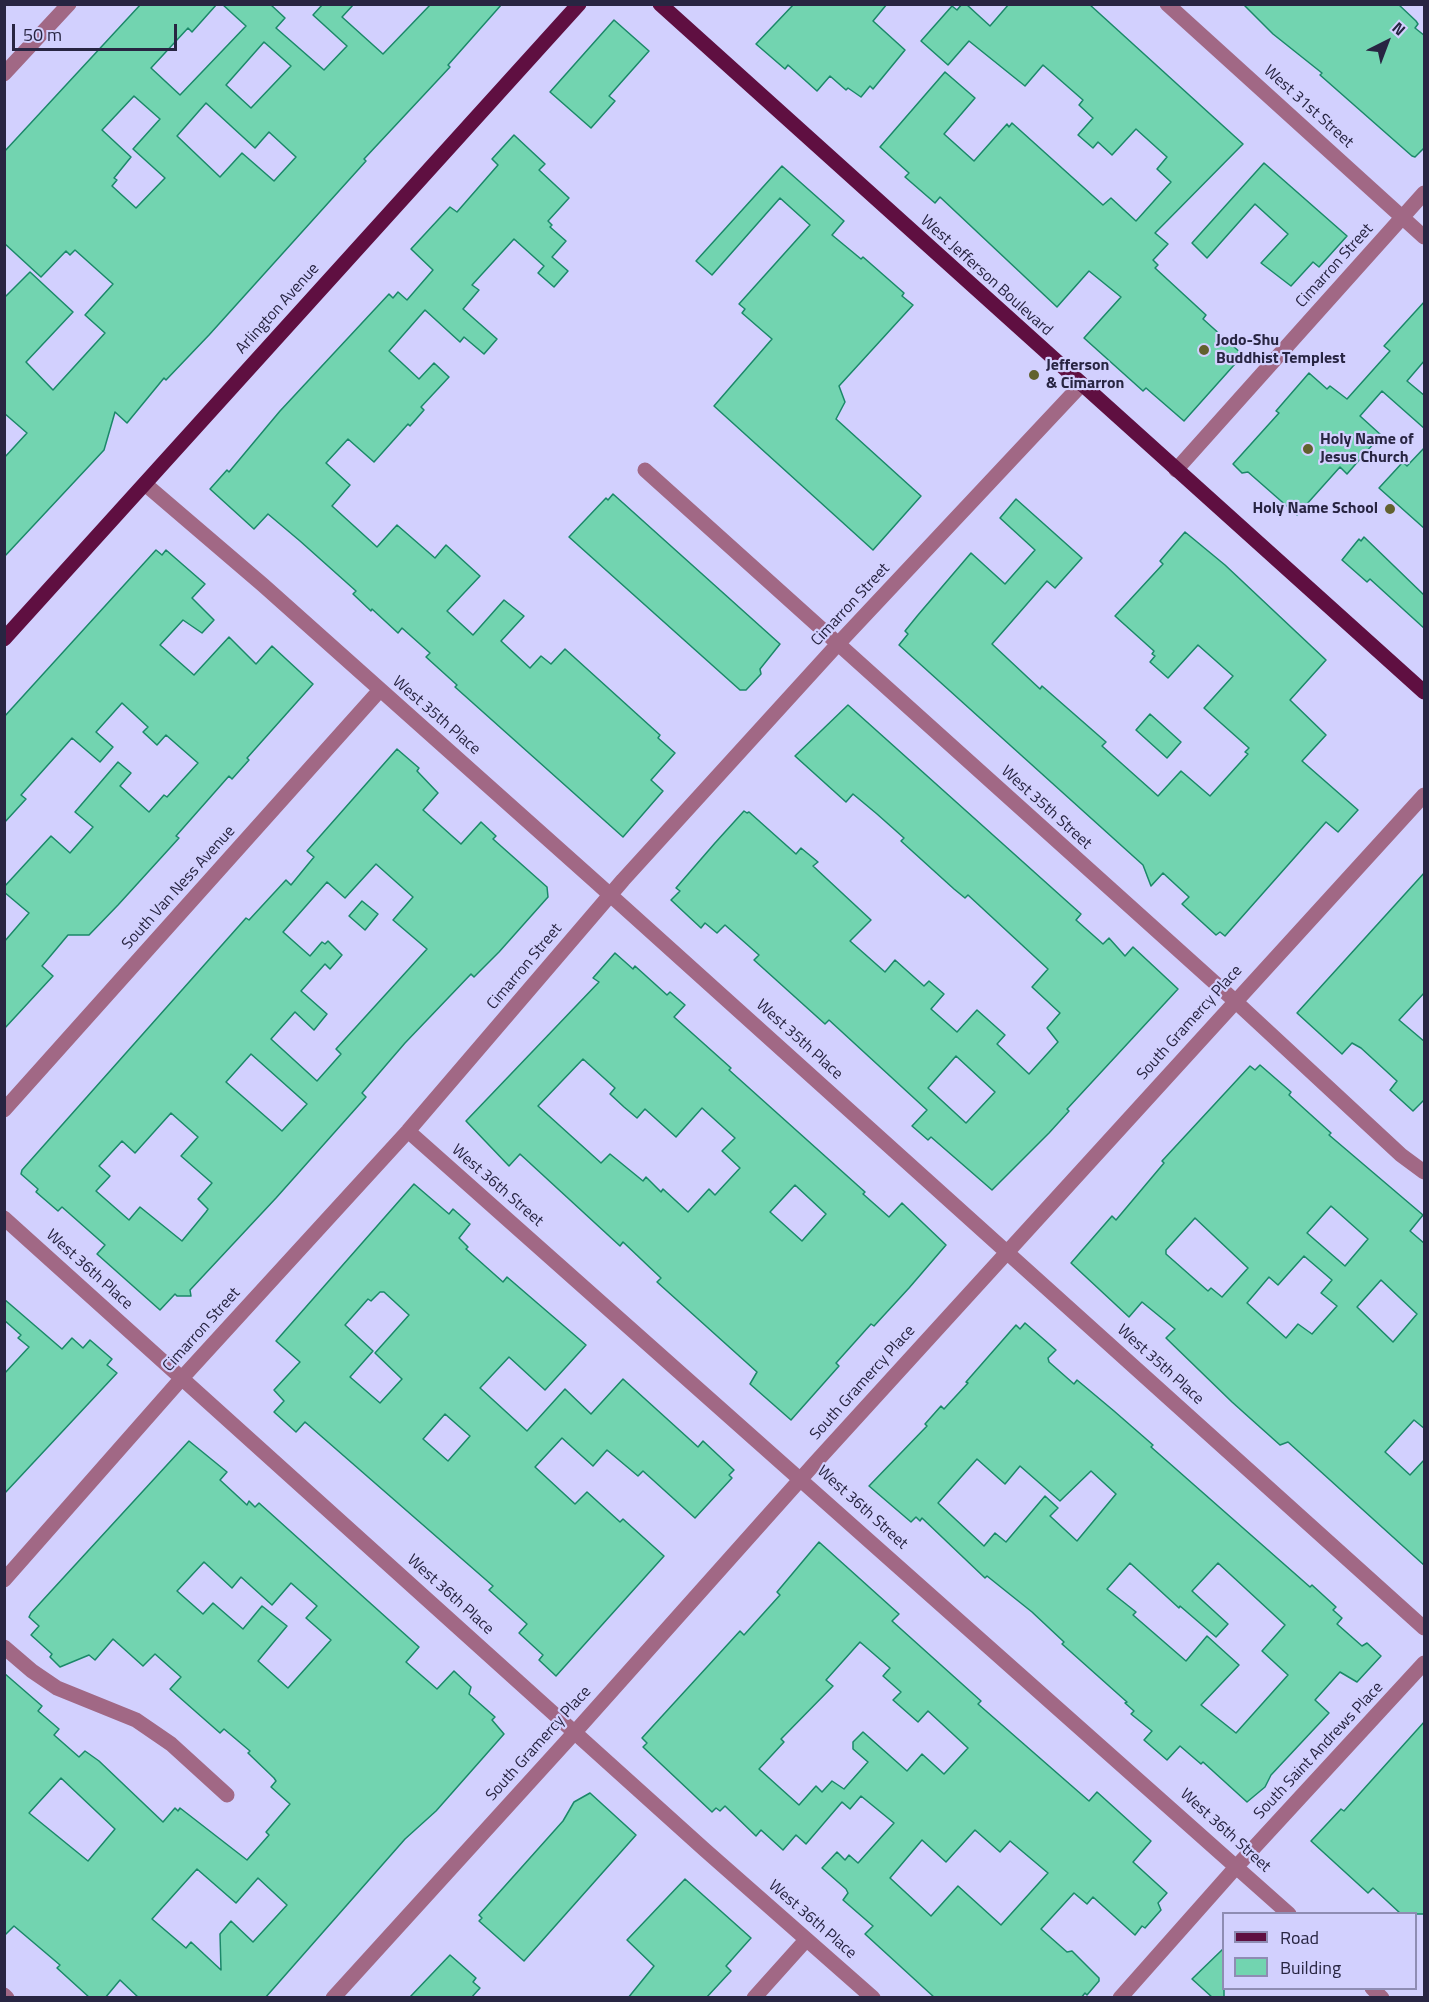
<!DOCTYPE html>
<style>
body{margin:0}
#map{position:relative;width:1429px;height:2002px;overflow:hidden;background:#d2d0fe;font-family:"Titillium Web",sans-serif}
canvas{display:block}
.frame{position:absolute;inset:0;border:6px solid #282542;pointer-events:none}
.legend{position:absolute;left:1222px;top:1912px;width:195px;height:78px;box-sizing:border-box;background:#d2d0fe;border:2px solid #8e8cb3;margin:0;padding:8px 10px;list-style:none;font-size:18px;color:#282542}
.legend li{display:flex;align-items:center;gap:12px;height:30px}
.legend b{width:30px;border:2px solid #8e8cb3}
.north{position:absolute;left:1357px;top:12px;width:60px;height:60px;-webkit-text-stroke:4px #d2d0fe;paint-order:stroke;rotate:42deg;font-size:16px;font-weight:700;line-height:24px;text-align:center;color:#282542}
.north::after{content:'';display:block;margin:auto;width:21px;height:27px;background:#282542;clip-path:polygon(50% 0,100% 100%,50% 72%,0 100%)}
.scale{position:absolute;left:12px;top:24px;width:165px;height:27px;box-sizing:border-box;border:3px solid #282542;border-top:0;padding-left:8px;font-size:18px;line-height:21px;white-space:nowrap;color:#282542;-webkit-text-stroke:4px #d2d0fe;paint-order:stroke}
</style>
<div id="map">
<canvas width="1429" height="2002"></canvas>
<div class="frame"></div>
<ul class="legend">
<li><b style="height:8px;background:#5f0f41"></b>Road</li>
<li><b style="height:16px;background:#72d4b0"></b>Building</li>
</ul>
<div class="north">N</div>
<div class="scale">50 m</div>
</div>
<script>
const c = document.querySelector('canvas').getContext('2d');
c.lineJoin = 'round';
function paint(path, color) { c.fillStyle = color; c.fill(path, 'evenodd'); }
function strokePath(path, color, width, dash) { c.strokeStyle = color; c.lineWidth = width; c.lineCap = dash ? 'butt' : 'round'; c.setLineDash(dash || []); c.stroke(path); }
function write(font, color, halo, rows, align = 'center') {
  c.font = font + ' "Titillium Web",sans-serif'; c.lineWidth = 4.5; c.setLineDash([]); c.textBaseline = 'middle'; c.strokeStyle = halo; c.fillStyle = color; for (const [text, x, y, turn = 0] of rows) {
    c.save(); c.translate(x, y); c.rotate((+turn || 0) * Math.PI / 180); c.textAlign = isNaN(turn) ? turn : align; if (halo) c.strokeText(text, 0, 0); c.fillText(text, 0, 0); c.restore();
  }
}
const building = new Path2D(`
 M141 4H217L192 32 188 28 151 68 180 95 246 26 222 4H270L285 18 276 28 324 70 347 46 313 15 323 4H354L342 17 383 54 431 4H502L448 65 450 67 364 159 366 161 209 335 166 380 164 378 127 423 115 412 104 450 4 557V458L27 433 4 413V298L30 272 73 312 26 362 53 390 105 333 85 315 113 284 75 250 70 255 66 251 41 277 4 243V152ZM264 42 291 66 251 108 226 85ZM134 96 160 119 133 149 165 178 136 208 112 186 117 180 114 178 131 157 102 130ZM206 103 255 148 269 132 296 157 274 181 242 153 220 177 177 136Z
 M794 4H887L873 21 905 50 873 89 870 86 861 97 848 88 846 90 830 76 817 91 788 65 785 69 756 44Z
 M962 4H966L990 26 1009 4H1089L1243 144 1155 233 1168 244 1153 260 1158 265 1155 268 1206 315 1203 319 1243 355 1184 421 1146 388 1143 391 1084 338 1121 297 1089 271 1057 307 940 197 935 203 905 177 909 173 880 147 945 72 975 98 944 134 974 161 1007 124 1009 127 1012 123 1103 205 1111 198 1136 221 1171 182 1157 169 1167 157 1136 129 1112 155 1098 142 1093 148 1078 135 1093 118 1079 105 1083 100 1043 65 1025 86 969 41 948 65 921 41 952 6 957 10Z
 M1243 4H1398L1416 21 1418 24 1415 28 1425 36V147L1415 157 1412 156 1320 75 1322 73 1273 34Z
 M614 20 649 51 609 96 615 101 591 128 550 92Z
 M514 135 545 164 539 170 569 198 548 221 552 225 550 227 566 241 552 257 568 271 554 287 538 273 544 266 514 239 472 285 479 290 463 309 497 339 484 354 464 337 460 342 425 310 389 351 419 379 434 363 449 377 421 407 424 410 410 426 408 424 374 462 348 439 326 463 350 485 332 506 377 547 397 525 435 558 446 545 480 576 447 611 473 635 504 600 524 616 501 641 530 668 541 656 551 664 565 649 660 735 658 738 675 753 651 780 663 791 623 837 455 687 457 685 426 657 430 653 402 628 398 633 372 609 371 611 353 594 356 591 300 541 268 514 254 529 210 489 227 470 229 472 280 411 389 294 393 298 398 292 407 300 433 270 411 249 450 207 457 212 498 165 492 159Z
 M1264 163 1347 236 1319 267 1313 262 1291 286 1261 263 1288 234 1255 204 1207 258 1192 243Z
 M782 166 844 221 832 235 861 259 863 257 904 293 902 296 913 305 839 386 845 402 836 419 921 496 873 550 714 406 772 339 742 313 745 309 739 304 810 225 780 198 712 275 696 261Z
 M1425 301V360L1407 381 1425 396V429L1382 391 1360 416 1381 435 1347 474 1340 467 1297 515 1248 472 1242 473 1233 464 1279 413 1276 411 1309 373 1327 389 1330 386 1347 399 1390 351 1384 346Z
 M1425 447V529L1379 488 1403 462 1407 466Z
 M613 494 780 644 760 669 761 674 746 690H740L569 537 606 498 608 500Z
 M1016 499 1082 558 1055 588 1047 581 992 644 1040 689 1042 686 1106 742 1102 746 1158 796 1181 771 1210 796 1248 754 1245 752 1249 748 1204 708 1233 676 1198 645 1168 678 1150 662 1155 656 1152 654 1154 651 1115 616 1163 564 1160 561 1185 532 1225 565 1326 660 1290 700 1326 735 1302 761 1358 810 1338 832 1326 822 1225 936 1220 932 1216 935 1182 904 1189 897 1163 873 1151 886 1143 865 899 645 908 634 905 631 918 615 971 553 1005 584 1035 550 1000 518Z
 M1364 537 1425 596V629L1370 579 1367 582 1342 560 1359 539 1361 541Z
 M156 550 162 555 166 550 205 584 192 598 214 620 202 633 183 620 160 645 194 675 229 637 256 664 272 646 313 684 247 758 249 760 232 779 229 776 176 836 179 838 118 905 89 935H68L42 966 53 976 4 1029V942L29 913 4 892V887L51 836 70 853 93 827 75 812 118 762 131 773 120 786 149 812 164 795 167 797 198 763 166 735 157 745 143 732 148 727 122 703 96 732 113 747 100 762 72 738 21 795 26 799 4 823V717Z
 M848 705 1081 914 1076 920 1103 944 1109 938 1125 956 1133 947 1178 989 1067 1109 1069 1111 1049 1133 992 1190 931 1137 928 1140 912 1126 927 1110 829 1020 825 1024 754 960 759 955 725 925 717 933 705 923 701 928 671 900 680 891 676 888 715 843 744 811 747 813 749 812 796 854 801 848 818 862 813 866 871 920 850 941 885 972 895 960 924 986 929 981 944 994 931 1009 957 1032 977 1010 1005 1035 997 1044 1029 1074 1058 1042 1047 1028 1060 1013 1032 987 1048 969 968 895 965 898 954 889 901 841 904 838 877 814 853 794 846 802 795 756ZM956 1056 995 1092 966 1123 928 1088Z
 M1150 714 1181 742 1167 758 1136 730Z
 M397 749 419 768 417 771 438 793 423 810 461 844 481 822 496 836 493 839 547 887 548 897 499 952 474 977 471 974 405 1043 362 1093 366 1097 276 1198 190 1290 191 1296H177L175 1294 160 1310 97 1254 105 1245 62 1207 58 1211 36 1192 38 1189 21 1174 22 1170 246 918 249 920 286 880 291 885 314 857 307 851ZM376 864 413 897 393 920 427 949 336 1049 341 1054 317 1081 271 1039 295 1012 314 1030 327 1014 301 991 325 964 330 969 342 955 328 941 325 944 322 942 310 956 283 932 327 882 345 898ZM251 1054 307 1104 282 1131 226 1082ZM171 1113 198 1137 181 1156 212 1183 198 1199 208 1209 206 1212 182 1241 140 1207 129 1220 96 1191 110 1176 99 1166 122 1141 135 1153Z
 M1425 872V992L1399 1020 1425 1042V1099L1413 1111 1390 1090 1397 1081 1361 1048 1352 1043 1342 1054 1297 1013Z
 M362 901 378 914 365 930 349 916Z
 M615 953 633 969 635 966 667 995 670 992 685 1005 674 1017 731 1068 729 1070 865 1192 863 1194 889 1217 902 1203 946 1245 909 1288 874 1326 871 1324 836 1363 839 1366 791 1420 750 1384 757 1372 657 1282 661 1278 623 1242 620 1246 520 1154 509 1166 466 1121 599 982 593 978ZM583 1059 615 1088 610 1094 624 1107 637 1118 645 1109 676 1137 702 1108 735 1138 722 1151 740 1168 715 1195 709 1189 688 1212 663 1189 661 1192 646 1177 643 1181 610 1154 601 1163 538 1106ZM795 1185 826 1214 802 1241 770 1212Z
 M1260 1065 1291 1092 1289 1095 1331 1133 1329 1135 1423 1215 1410 1231 1425 1244V1429L1414 1420 1385 1452 1410 1475 1425 1459V1566L1288 1442 1280 1445 1232 1402 1166 1338 1175 1329 1142 1302 1129 1317 1071 1263 1112 1216 1116 1220 1164 1163 1162 1161 1250 1066 1255 1070ZM1331 1206 1368 1239 1345 1266 1307 1233ZM1195 1218 1248 1268 1222 1297 1211 1288 1208 1291 1166 1254V1250ZM1304 1256 1332 1280 1321 1293 1337 1306 1312 1334 1298 1324 1286 1338 1247 1303 1269 1277 1278 1285ZM1381 1280 1417 1314 1393 1342 1357 1307Z
 M414 1184 449 1214 453 1209 470 1224 459 1238 468 1247 466 1249 503 1282 507 1277 586 1345 545 1390 509 1357 480 1388 527 1431 565 1389 591 1414 623 1379 698 1447 703 1441 734 1470 729 1475 732 1478 695 1518 643 1471 638 1476 607 1450 593 1466 562 1438 535 1467 575 1504 587 1492 620 1522 623 1519 664 1556 556 1676 539 1660 543 1655 519 1633 527 1624 489 1590 493 1586 305 1422 296 1432 274 1412 284 1401 274 1390 300 1362 276 1341ZM380 1292H384L409 1315 375 1353 402 1379 380 1403 350 1377 373 1351 345 1325 368 1299 371 1301ZM445 1414 470 1436 448 1461 423 1439Z
 M4 1299 62 1349 72 1338 83 1348 90 1340 112 1359 107 1365 117 1373 4 1494V1374L29 1347 18 1338 21 1335 4 1320Z
 M1025 1323 1056 1350 1048 1358 1049 1362 1074 1384 1077 1380 1114 1411 1153 1445 1151 1447 1310 1587 1312 1585 1336 1607 1333 1610 1342 1618 1337 1624 1362 1646 1367 1643 1381 1656 1357 1682 1340 1672 1315 1700 1329 1713 1271 1775 1265 1787 1247 1802 1203 1762 1201 1764 1180 1746 1167 1760 1144 1740 1152 1731 1131 1714 1134 1711 1125 1703 1127 1702 1062 1644 1064 1642 1032 1612 987 1576 985 1578 922 1518 920 1521 916 1517 911 1522 869 1486 927 1426 925 1424 941 1406 944 1409 968 1383 966 1382 1016 1325 1020 1329ZM977 1459 1005 1484 1020 1466 1060 1501 1091 1471 1116 1494 1077 1541 1050 1516 1058 1508 1045 1496 1006 1542 995 1533 984 1546 938 1503ZM1130 1563 1179 1608 1180 1606 1216 1637 1228 1624 1192 1591 1218 1563 1285 1625 1262 1651 1288 1675 1236 1733 1201 1705 1239 1665 1207 1636 1186 1661 1133 1615 1136 1612 1107 1589Z
 M189 1441 227 1472 220 1480 247 1505 249 1501 255 1507 259 1503 419 1647 406 1662 437 1689 454 1671 471 1687 469 1694 495 1717 492 1720 504 1734 436 1811 405 1839 265 1998H139L120 1980 105 1998H90L57 1968 60 1965 14 1926 4 1936V1673L42 1706 38 1711 59 1729 54 1735 79 1757 85 1751 99 1761 163 1822 175 1808 178 1811 180 1808 247 1860 269 1835 266 1832 290 1804 271 1787 276 1781 274 1778 248 1753 250 1751 224 1729 220 1733 170 1689 181 1677 155 1654 143 1666 113 1639 95 1660 89 1655 60 1667 50 1657 52 1654 31 1635 39 1626 29 1617 31 1613ZM204 1562 232 1588 241 1577 272 1605 291 1583 317 1606 306 1618 331 1640 288 1688 258 1661 287 1626 262 1606 243 1629 213 1603 203 1614 177 1591ZM61 1778 115 1829 88 1861 29 1813ZM197 1869 236 1903 258 1878 287 1905 253 1942 231 1921 220 1934 221 1970 191 1942 186 1948 152 1919Z
 M819 1542 899 1614 892 1621 981 1701 978 1704 1089 1801 1097 1792 1151 1841 1133 1862 1167 1893 1158 1903 1161 1910 1145 1928 1142 1926 1135 1935 1093 1897 1087 1904 1074 1893 1041 1929 1067 1952 1072 1951 1099 1978V1981L1087 1995 1085 1993 1081 1998H935L865 1934 873 1926 843 1900 848 1893 846 1889 822 1868 837 1852 845 1860 849 1855 858 1863 894 1823 861 1796 850 1809 842 1802 806 1844 796 1835 783 1850 761 1830 756 1836 725 1806 720 1811 716 1808 712 1812 643 1747 647 1743 642 1738 740 1631 744 1635 780 1595 777 1592ZM860 1642 890 1668 883 1676 901 1692 893 1700 918 1722 928 1711 968 1748 944 1774 922 1754 907 1771 863 1732 853 1742V1749L868 1762 844 1789 832 1781 822 1792 816 1786 799 1805 759 1769 784 1742 781 1739 833 1686 826 1680ZM975 1830 1000 1852 1010 1841 1048 1873 1001 1925 958 1886 931 1916 890 1878 922 1840 946 1862Z
 M1425 1721V1914H1401L1373 1888 1368 1893 1311 1841 1341 1809 1344 1811Z
 M590 1793 636 1835 524 1961 479 1921 482 1918 479 1915 563 1821 574 1802Z
 M685 1879 751 1938 726 1966 731 1971 706 1998H628L654 1966 627 1940Z
 M1224 1948V1998H1213L1192 1979Z
 M450 1955 476 1978 473 1982 480 1988 471 1998H409Z`);
paint(building, '#72d4b0');
strokePath(building, '#1b8869', 1.5);
strokePath(new Path2D(`
 M1167 4 1424 237
 M4 74 69 4
 M645 470 1235 1001 1401 1155 1424 1172
 M1176 470 1424 193
 M145 484 263 585 597 883 1424 1628
 M4 1110 380 690
 M408 1131 1289 1914
 M4 1218 705 1850 873 1998
 M4 1580 182 1378 408 1131 623 880 837 645 1081 385
 M4 1647 32 1671 57 1688 136 1720 171 1744 227 1795
 M1372 1988 1382 1998
 M4 1995 7 1998
 M333 1998 575 1732 815 1463 1424 795
 M754 1998 806 1940
 M1120 1998 1237 1866 1424 1663`), '#a16885', 15);
strokePath(new Path2D(`
 M660 4 1424 692
 M4 639 579 4`), '#5f0f41', 15);
for (const [x, y, r, color] of [
 [1204,350,6,"#62612e"],
 [1034,375,6,"#62612e"],
 [1308,449,6,"#62612e"],
 [1390,509,6,"#62612e"]
]) { const dot = new Path2D(); dot.arc(x, y, r, 0, 2 * Math.PI); c.fillStyle = color; c.fill(dot); strokePath(dot, '#d2d0fe', 2); }
write('16px', '#282542', '#d2d0fe', [
 ["West 31st Street",1308,107,42],
 ["Cimarron Street",1335,266,-48],
 ["West Jefferson Boulevard",986,276,42],
 ["Arlington Avenue",278,309,-48],
 ["Cimarron Street",851,605,-47],
 ["West 35th Place",436,716,41],
 ["West 35th Street",1046,808,42],
 ["South Van Ness Avenue",179,888,-48],
 ["Cimarron Street",525,967,-50],
 ["South Gramercy Place",1190,1023,-48],
 ["West 35th Place",799,1040,42],
 ["West 36th Street",497,1186,41],
 ["West 36th Place",89,1270,42],
 ["Cimarron Street",202,1330,-48],
 ["West 35th Place",1160,1365,42],
 ["South Gramercy Place",863,1383,-48],
 ["West 36th Street",862,1508,42],
 ["West 36th Place",450,1595,42],
 ["South Gramercy Place",539,1744,-48],
 ["South Saint Andrews Place",1319,1751,-47],
 ["West 36th Street",1225,1831,42],
 ["West 36th Place",812,1920,41]
]);
write('bold 16px', '#282542', '#d2d0fe', [
 ["Jodo-Shu",1216,341],
 ["Buddhist Templest",1216,359],
 ["Jefferson",1046,366],
 ["& Cimarron",1046,384],
 ["Holy Name of",1320,440],
 ["Jesus Church",1320,458],
 ["Holy Name School",1378,509,"right"]
], 'left');
</script>
